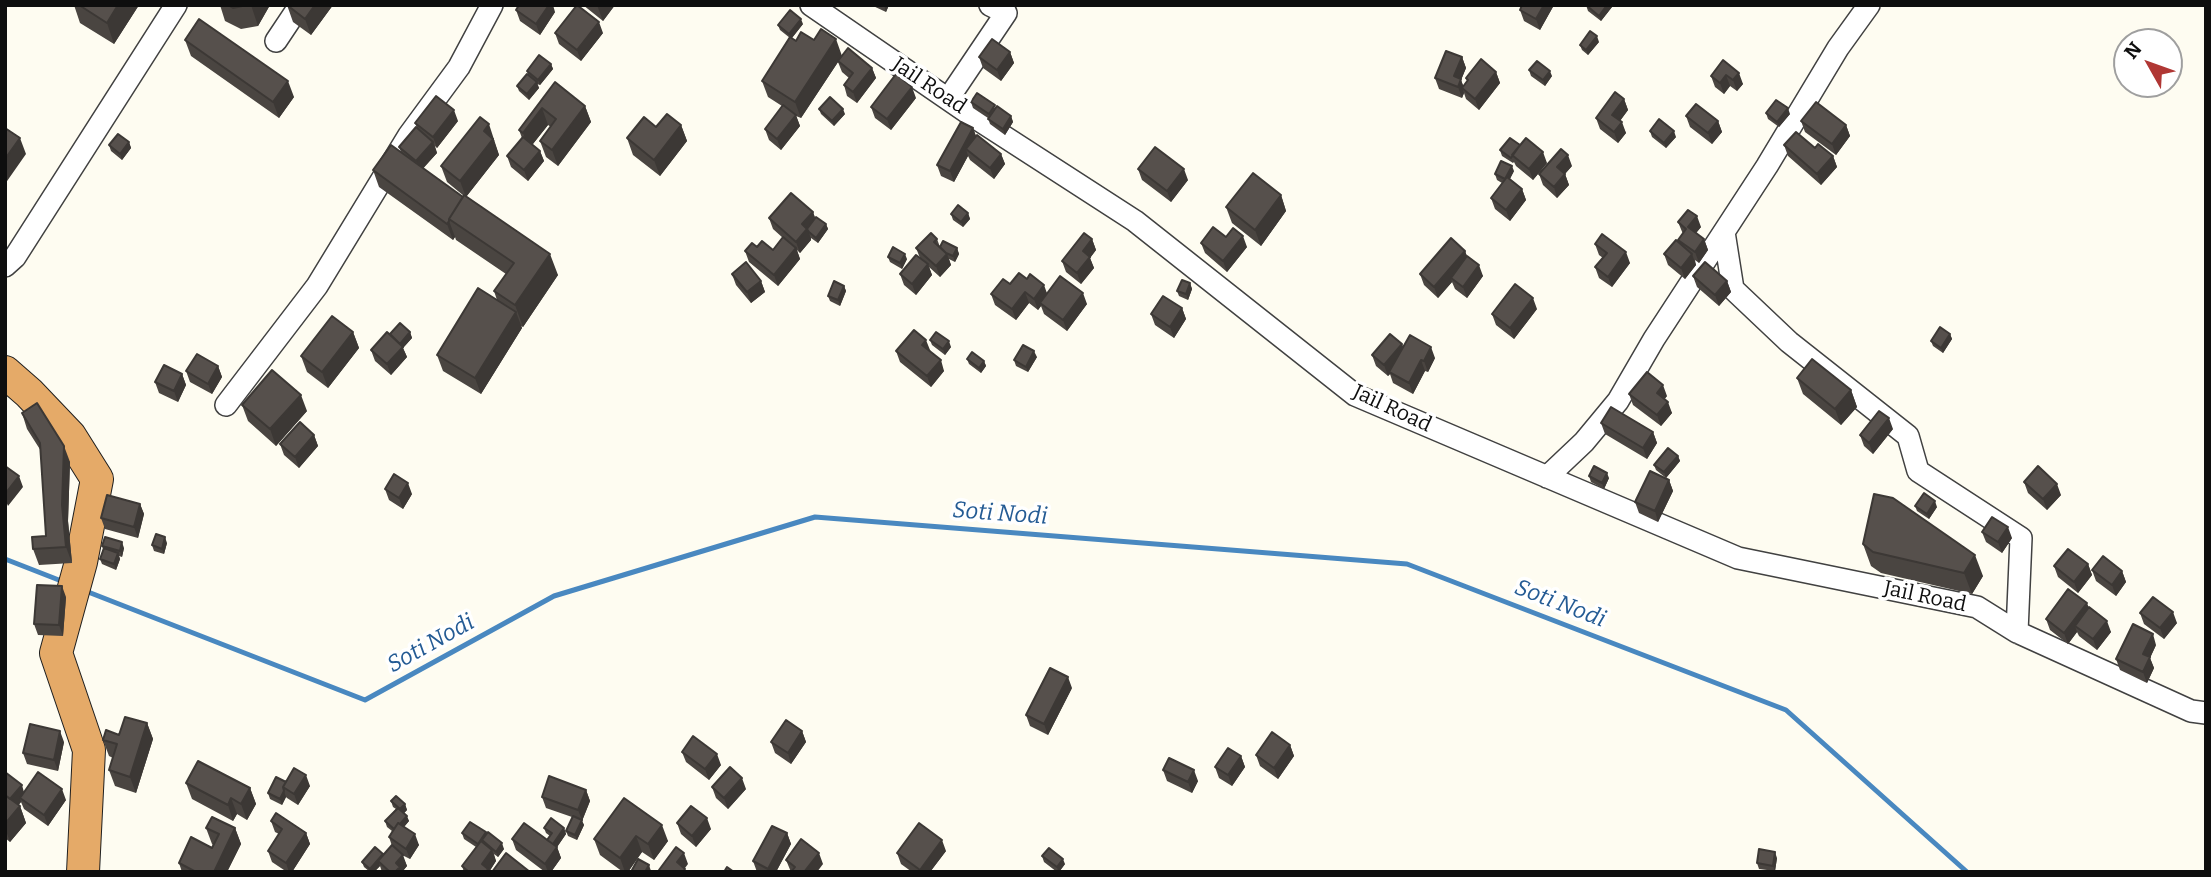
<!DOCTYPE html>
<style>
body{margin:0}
#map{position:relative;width:2211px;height:877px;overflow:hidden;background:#fefcf1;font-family:Bitter,serif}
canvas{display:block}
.frame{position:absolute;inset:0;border:7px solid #0e0e0e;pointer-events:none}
.north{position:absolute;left:2113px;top:28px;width:70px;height:70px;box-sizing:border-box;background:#fff;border:2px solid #9f9f9f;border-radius:50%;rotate:310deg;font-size:19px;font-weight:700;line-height:28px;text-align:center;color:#0e0e0e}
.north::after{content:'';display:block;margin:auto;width:24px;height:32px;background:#b03734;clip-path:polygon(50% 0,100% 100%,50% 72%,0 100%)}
</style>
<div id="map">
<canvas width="2211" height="877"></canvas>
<div class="frame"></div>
<div class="north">N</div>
</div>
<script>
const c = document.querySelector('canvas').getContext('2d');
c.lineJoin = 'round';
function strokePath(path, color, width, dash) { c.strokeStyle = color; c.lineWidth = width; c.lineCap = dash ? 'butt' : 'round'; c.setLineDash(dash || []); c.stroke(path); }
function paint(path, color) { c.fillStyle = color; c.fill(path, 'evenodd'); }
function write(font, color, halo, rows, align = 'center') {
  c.font = font + ' Bitter,serif'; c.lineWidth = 7; c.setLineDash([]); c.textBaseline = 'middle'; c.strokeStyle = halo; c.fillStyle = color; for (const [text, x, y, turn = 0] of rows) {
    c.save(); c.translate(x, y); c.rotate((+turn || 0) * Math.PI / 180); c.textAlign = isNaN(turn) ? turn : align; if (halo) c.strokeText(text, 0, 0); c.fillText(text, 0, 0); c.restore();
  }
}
strokePath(new Path2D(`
 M5 559 64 582
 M83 590 365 700 554 596 815 517 1407 564 1786 710 1967 872`), '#4988c0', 5);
const minor = new Path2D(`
 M811 5 974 117 1135 221 1355 395 1738 558 1977 607 2017 632
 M276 41 300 5
 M948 99 1006 13 990 5
 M1724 232 1733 289 1789 342 1908 436 1918 471 2021 538 2017 632 2191 711 2206 713
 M5 266 15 257 176 5
 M226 405 317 286 409 135 459 67 492 5
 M1547 477 1584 442 1618 401 1654 339 1767 166 1838 48 1869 5`);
const highway = new Path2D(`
 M5 372 29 393 70 436 97 479 81 562 56 653 89 750 83 872`);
strokePath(minor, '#414141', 24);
strokePath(highway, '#1f1f1f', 34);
strokePath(minor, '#fff', 21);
strokePath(highway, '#e5aa68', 32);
paint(new Path2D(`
 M74 5H139L114 44 80 23Z
 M220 5H270L258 26 241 29 225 21Z
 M287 5H333L311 35 293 22Z
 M583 5H615L603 21Z
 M871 5H889L886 12Z
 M1522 5H1554L1540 30 1524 21 1520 10Z
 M1586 5 1612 7 1601 21 1588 11Z
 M516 10 555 12 540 35 520 21Z
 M803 24 792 38 796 41 814 40 842 56 872 68 876 78 857 103 847 96 844 85 849 78 842 72 838 62 801 118 796 116 800 126 781 150 769 140 765 129 782 106 768 97 762 81 790 38 780 30 778 25Z
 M555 33H603L581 61 559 44Z
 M185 40 294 97 279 118 191 56Z
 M1599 42 1588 55 1582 50 1580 45Z
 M1010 52 1014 63 1001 81 983 68 979 57Z
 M1462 57 1466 68 1461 80 1463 86 1467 81 1466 78 1496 72 1500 83 1479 110 1466 99 1464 93 1462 98 1439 89 1435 78Z
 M1723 60 1743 84 1737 91 1730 86 1724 94 1715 87 1711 76Z
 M551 64 553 69 540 85 537 84 539 88 529 100 519 91 517 86 528 75 527 71Z
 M1529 70 1552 76 1545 86 1531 76Z
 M555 82 585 106 591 122 558 166 546 157 540 141 551 127 548 125 532 145 540 151 544 161 528 181 511 167 507 156 522 138 519 130Z
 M916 98 891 130 875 118 871 107Z
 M1624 99 1628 110 1620 121 1626 133 1618 143 1600 129 1596 118Z
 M971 102 996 108 1011 116 1013 122 1005 135 990 124 988 118 973 108Z
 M819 109 845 114 834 126 821 114Z
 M1766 113 1790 114 1779 127 1768 119Z
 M1686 116 1718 121 1722 132 1712 144 1690 127Z
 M458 121 437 148 435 146 437 153 423 168 463 197 464 196 447 182 441 166 495 140 494 141 499 155 466 197 558 275 523 327 521 326 522 328 481 394 443 371 437 355 497 300 494 291 506 274 456 240 455 237 453 240 379 187 373 170 401 152 399 147 417 128 415 123Z
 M1801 121 1846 125 1850 136 1836 155 1805 132Z
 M681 125 687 141 660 176 633 155 627 138 656 127Z
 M973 128 976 136 1001 154 1005 164 994 179 970 160 968 156 954 182 941 176 937 165Z
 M1650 131 1676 137 1666 148 1652 137Z
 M129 142 131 148 122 160 111 151 109 145Z
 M1784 145 1815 148 1833 156 1837 167 1821 185 1788 156Z
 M1500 150 1547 163 1533 180 1516 166 1514 162 1513 163 1502 156Z
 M1572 166 1565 174 1569 185 1557 198 1543 185 1539 174Z
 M1138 169 1188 180 1171 202 1142 180Z
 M1514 171 1509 180 1522 189 1526 200 1510 221 1495 209 1491 198 1502 183 1497 180 1495 174Z
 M1281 195 1286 211 1261 246 1232 223 1226 207Z
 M813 212 815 218 826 224 828 229 818 243 811 238V240L800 253 797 250 800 259 778 286 749 262 745 251 757 247 773 250 783 238 773 229 769 218Z
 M968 213 970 219 963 227 953 220 951 214Z
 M1678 222 1701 227 1696 233 1704 239 1708 250 1699 263 1695 260 1696 265 1685 279 1668 265 1664 254 1679 243 1678 240 1683 234Z
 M1226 237 1247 247 1227 272 1205 253 1201 243Z
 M937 239 940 247 957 248 959 254 955 262 949 259 951 265 940 277 929 267 932 275 916 295 904 285 900 274 920 258 916 248Z
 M1092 239 1096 250 1090 258 1094 268 1081 284 1066 272 1062 261Z
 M1595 244 1630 263 1612 287 1599 278 1595 267 1603 258 1599 255Z
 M1465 251 1467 256 1483 276 1467 298 1455 289 1452 282 1438 298 1424 285 1420 274Z
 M888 257 907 259 902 269 890 262Z
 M732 274 761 281 765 292 751 303 736 285Z
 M1693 276 1727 281 1731 292 1719 306 1697 287Z
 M1190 283 1192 289 1188 300 1179 296 1177 291Z
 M1010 284 1048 293 1087 304 1067 331 1044 314 1041 306 1038 310 1029 303 1016 320 995 305 991 294Z
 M844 286 846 291 840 306 830 301 828 296Z
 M1182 308 1186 319 1174 338 1155 325 1151 314Z
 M1537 309 1514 339 1496 325 1492 314Z
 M353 332 359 348 328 388 307 372 301 356Z
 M410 332 412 338 403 348 407 357 391 375 375 361 371 350 390 334Z
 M1950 334 1952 339 1943 353 1933 346 1931 341Z
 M930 340 951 347 945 355 932 345Z
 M1402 344 1403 347 1435 358 1428 372 1425 371 1413 394 1393 383 1390 374 1388 376 1376 366 1372 355Z
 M930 350 944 371 931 387 900 362 896 351Z
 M1037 357 1028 372 1016 366 1014 360Z
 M967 359 984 361 986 366 981 373 969 364Z
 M218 366 222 377 212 394 190 382 186 371Z
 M182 374 186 385 178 402 159 393 155 382Z
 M1797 378 1851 390 1857 407 1841 425 1803 394Z
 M1629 394 1667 396 1664 399 1672 413 1661 426 1633 405Z
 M242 405 307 411 276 446 248 421Z
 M22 413 70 462 68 521 72 563 39 565 33 549 46 536 41 451 27 429Z
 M1601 423 1653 432 1657 443 1647 459 1605 434Z
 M1893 429 1873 454 1864 446 1860 435Z
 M314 435 318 446 299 468 284 455 280 444Z
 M1678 456 1680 461 1666 478 1656 470 1654 465Z
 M1589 476 1609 478 1604 489 1591 482Z
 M1669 480 1673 491 1658 522 1639 513 1635 502Z
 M2024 482 2061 495 2047 510 2028 493Z
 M385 489 412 494 403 509 389 500Z
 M140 504 144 514 138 538 105 529 101 518Z
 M1915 506 1937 507 1929 519 1917 511Z
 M1982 532 2012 538 2002 553 1986 542Z
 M167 543 164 554 154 551 152 545Z
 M1863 544 1983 576 1972 594 1881 573 1871 566Z
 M102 546 124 548 122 557 119 556 120 559 116 570 102 564 100 559 103 549Z
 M2088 564 2092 575 2078 593 2058 577 2054 566Z
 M2092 570 2122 571 2126 582 2116 596 2096 581Z
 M66 597 63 636 38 635 34 624Z
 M2089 608 2111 632 2097 650 2079 636 2077 632 2068 644 2050 630 2046 619Z
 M2140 613 2177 623 2164 639 2144 624Z
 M2156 645 2150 658 2154 668 2147 683 2120 670 2116 659Z
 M1072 688 1048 735 1030 726 1026 715Z
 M147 723 153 739 136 793 115 786 109 770 113 758 109 756 103 740Z
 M802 731 806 742 791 764 775 753 771 742Z
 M64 742 58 771 27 764 23 753Z
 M1290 745 1294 756 1278 779 1260 766 1256 755Z
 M682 752 721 765 709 780 686 762Z
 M1241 756 1245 767 1232 786 1219 778 1215 767Z
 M1163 770 1198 781 1192 793 1167 781Z
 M5 772 24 792 66 800 48 826 24 809 21 802 18 805 20 806 26 823 10 842 5 838Z
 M286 782 310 786 298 805 287 798 286 797 282 805 270 799 268 793Z
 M186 783 250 788 256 804 247 820 237 814 233 821 192 799Z
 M712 787 746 789 728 809 716 798Z
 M586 790 590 801 582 821 584 825 577 840 568 836 566 831 572 817 546 808 542 797Z
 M624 798 668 841 654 860 642 852 628 872H623L600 855 594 839Z
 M391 801 405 804 407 810 404 813 409 821 404 827 419 845 410 859 402 855 407 866 402 872H382L380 866 374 872H370L364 867 362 862 383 855 392 846 389 837 392 831 387 827 385 821 396 809 393 807Z
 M271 821 306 833 310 844 292 872H287L272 862 268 851 279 834 275 832Z
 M677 823 711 829 696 847 681 834Z
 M206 828H235L241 844 227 872H182L179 863 212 848 213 845 212 844Z
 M544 828H564L566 834 557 847 561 858 551 872H545L516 850 512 839 547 840 550 836 546 833Z
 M462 833 486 835 504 849 498 857 494 854 496 861 489 872H464L462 866 476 847 464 839Z
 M787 833 791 844 776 872H757L753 861Z
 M946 851 930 872H912L901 864 897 853Z
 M1042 856 1065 864 1059 872H1057L1044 862Z
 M1777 858 1775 871 1759 869 1757 863Z
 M786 860 823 864 791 872Z`), '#4a4541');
paint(new Path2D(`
 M118 5H139L114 44 107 23Z
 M251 5H270L258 26Z
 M315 5H333L311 35 305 19Z
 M549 5H553L555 12 540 35 536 24Z
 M597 5H615L603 21Z
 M884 5H889L886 12Z
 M1544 5H1554L1540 30 1536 19Z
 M1607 5H1611L1612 7 1601 21 1599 16Z
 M801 19 803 24 791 39 789 34Z
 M599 22 603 33 581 61 577 50Z
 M1597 36 1599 42 1588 55 1586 50Z
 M836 39 842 56 801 118 795 102Z
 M1010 52 1014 63 1001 81 997 70Z
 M1462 57 1466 68 1461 80 1465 90 1462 88 1464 93 1462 98 1454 76Z
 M551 64 553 69 540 85 538 80Z
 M872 68 876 78 857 103 853 92Z
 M1550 71 1552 76 1545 86 1543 80Z
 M1496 72 1500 83 1479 110 1475 99Z
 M1739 73 1743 84 1737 91 1733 80Z
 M1726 75 1730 86 1724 94 1720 83Z
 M288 81 294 97 279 118 273 102Z
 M537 82 539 88 529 100 527 94Z
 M912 87 916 98 891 130 887 119Z
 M1624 99 1628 110 1616 126 1612 115Z
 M585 106 591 122 558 166 552 150Z
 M542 108 548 125 529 149 523 133Z
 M1788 108 1790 114 1779 127 1777 122Z
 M843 109 845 114 834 126 832 121Z
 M454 110 458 121 437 148 433 137Z
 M796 115 800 126 781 150 777 139Z
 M1011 116 1013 122 1005 135 1003 129Z
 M1718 121 1722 132 1712 144 1708 133Z
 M1622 122 1626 133 1618 143 1614 132Z
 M489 124 499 155 466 197 460 181 484 131Z
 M681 125 687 141 660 176 654 160Z
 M1846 125 1850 136 1836 155 1832 144Z
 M973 128 977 139 966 149 968 156 954 182 950 171Z
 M1674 131 1676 137 1666 148 1664 143Z
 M20 138 26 154 5 184V159Z
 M129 142 131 148 122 160 120 154Z
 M433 142 437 153 420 172 416 161Z
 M540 151 544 161 528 181 524 170Z
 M1543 152 1547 163 1533 180 1529 169Z
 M1001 154 1005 164 994 179 990 168Z
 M1568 155 1572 166 1561 178 1557 167Z
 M1833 156 1837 167 1821 185 1817 174Z
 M1512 166 1514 171 1507 185 1505 179Z
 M1184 169 1188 180 1171 202 1167 191Z
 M1565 174 1569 185 1557 198 1554 187Z
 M1522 189 1526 200 1510 221 1506 210Z
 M1281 195 1286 211 1261 246 1255 230Z
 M813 212 817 223 809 232 811 240 800 253 796 242 802 224Z
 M968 213 970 219 963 227 961 222Z
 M1697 216 1701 227 1692 238 1688 227Z
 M449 221 455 237 453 240 447 224Z
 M826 224 828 229 818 243 816 238Z
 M1243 236 1247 247 1227 272 1223 261Z
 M1092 239 1096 250 1090 258 1094 268 1081 284 1077 273 1083 251Z
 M1704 239 1708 250 1699 263 1695 252Z
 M796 248 800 259 778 286 774 275Z
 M957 248 959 254 955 262 953 256Z
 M1465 251 1469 262 1451 278 1452 282 1438 298 1434 287Z
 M1626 252 1630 263 1612 287 1608 277Z
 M550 254 558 275 523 327 515 305Z
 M905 254 907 259 902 269 900 263Z
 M947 254 951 265 940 277 936 266Z
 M1692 254 1696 265 1685 279 1681 268Z
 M928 264 932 275 916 295 912 284Z
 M1479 265 1483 276 1467 298 1463 287Z
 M761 281 765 292 751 303 747 292Z
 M1727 281 1731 292 1719 306 1715 295Z
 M1190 283 1192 289 1188 300 1186 294Z
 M1044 285 1048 296 1040 303 1041 306 1038 310 1034 299Z
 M844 286 846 291 840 306 838 300Z
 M1025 292 1029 303 1016 320 1012 309Z
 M1083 293 1087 304 1067 331 1063 320Z
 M1533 298 1537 309 1514 339 1510 328Z
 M1182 308 1186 319 1174 338 1170 327Z
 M516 312 522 328 481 394 475 378Z
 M353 332 359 348 328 388 322 372Z
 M410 332 412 338 403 348 407 357 391 375 387 364 399 345Z
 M1950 334 1952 339 1943 353 1941 348Z
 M926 340 930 350 926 356 922 345Z
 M949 341 951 347 945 355 943 349Z
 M1402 344 1406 355 1389 372 1390 374 1388 376 1384 365Z
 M1431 347 1435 358 1428 372 1424 361Z
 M1034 351 1037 357 1028 372 1026 367Z
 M941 360 944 371 931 387 927 376Z
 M1421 360 1425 371 1413 394 1409 383Z
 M984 361 986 366 981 373 979 368Z
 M218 366 222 377 212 394 208 384Z
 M182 374 186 385 178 402 174 391Z
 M1663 385 1667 396 1661 404 1657 393Z
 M1851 390 1857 407 1841 425 1835 409Z
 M301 395 307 411 276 446 270 429Z
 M1668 402 1672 413 1661 426 1657 415Z
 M1889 418 1893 429 1873 454 1869 443Z
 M1653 432 1657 443 1647 459 1643 448Z
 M314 435 318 446 299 468 295 457Z
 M64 446 70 462 68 521 72 563 66 547 62 505Z
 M1678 456 1680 461 1666 478 1664 472Z
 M1607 473 1609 478 1604 489 1602 483Z
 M19 476 23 487 8 506 5 499V494Z
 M1669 480 1673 491 1658 522 1655 511Z
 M408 483 412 494 403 509 399 498Z
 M2057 484 2061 495 2047 510 2043 499Z
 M1935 501 1937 507 1929 519 1927 514Z
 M140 504 144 514 138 538 134 527Z
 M2008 527 2012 538 2002 553 1998 542Z
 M165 537 167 543 164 554 162 549Z
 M122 542 124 548 122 557 120 551Z
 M118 553 120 559 116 570 114 564Z
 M1975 555 1983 576 1972 594 1964 573Z
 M2088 564 2092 575 2078 593 2074 582Z
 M2122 571 2126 582 2116 596 2112 585Z
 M62 586 66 597 63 636 59 625Z
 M2087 603 2091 613 2075 626 2077 632 2068 644 2064 633Z
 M2173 612 2177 623 2164 639 2160 628Z
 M2107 621 2111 632 2097 650 2093 639Z
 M2153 634 2156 645 2150 658 2154 668 2147 683 2143 672V654Z
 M1068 677 1072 688 1048 735 1044 724Z
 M147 723 153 739 136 793 130 777Z
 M60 731 64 742 58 771 54 760Z
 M802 731 806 742 791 764 788 753Z
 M1290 745 1294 756 1278 779 1274 768Z
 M717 754 721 765 709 780 705 769Z
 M1241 756 1245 767 1232 786 1228 775Z
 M1194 770 1198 781 1192 793 1188 782Z
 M306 775 310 786 298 805 294 794Z
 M742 778 746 789 728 809 724 798Z
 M22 785 25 796 20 798 21 802 13 812 9 801Z
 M250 788 256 804 247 820 241 804Z
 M62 789 66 800 48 826 44 815Z
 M586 790 590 801 582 821 584 825 577 840 575 835 582 820 578 810Z
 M284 791 286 797 282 805 280 799Z
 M231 798 237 814 233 821 228 805Z
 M405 804 407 810 402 815 400 809Z
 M20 806 26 823 10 842 5 828V824Z
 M407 816 409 821 397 835 395 830Z
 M707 818 711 829 696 847 692 836Z
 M662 825 668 841 654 860 648 844Z
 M235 828 241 844 227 872H214Z
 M564 828 566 834 555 850 553 845Z
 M306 833 310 844 292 872H289L286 863Z
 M787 833 791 844 776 872H769L768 869Z
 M415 834 419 845 410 859 406 849Z
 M636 836 642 852 628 872H625L620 858Z
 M942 840 946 851 930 872H920V870Z
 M502 843 504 849 498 857 496 852Z
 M557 847 561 858 551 872H548L545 864Z
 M492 850 496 861 489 872H484L482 864Z
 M1775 852 1777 858 1775 871 1773 866Z
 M684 853 688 864 682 872 677 862Z
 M819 853 823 864 817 872H804Z
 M383 854 378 861 380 866 374 872H372L370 869Z
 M403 855 407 866 402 872H395L396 863Z
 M1063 859 1065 864 1059 872H1058L1057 867Z
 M649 865 651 871 650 872H645Z`), '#3c3835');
const building = new Path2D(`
 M79 5H118L107 23Z
 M228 5H247L233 8Z
 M287 5H315L305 19Z
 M519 5H549L536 24 516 10Z
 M577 5 599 22 577 50 555 33Z
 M1522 5H1544L1536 19 1520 10Z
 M1586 5H1607L1599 16Z
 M790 10 801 19 789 34 778 25Z
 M199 19 288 81 273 102 185 40Z
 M821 29 836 39 795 102 762 81 790 37 796 41 801 32 814 40Z
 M1590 31 1597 36 1586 50 1580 45Z
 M992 39 1010 52 997 70 979 57Z
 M848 48 872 68 853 92 844 85 853 73 838 61Z
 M1446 51 1462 57 1454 76 1461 79 1458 87 1435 78Z
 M539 55 551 64 538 80 527 71Z
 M1481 59 1496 72 1475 99 1462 88 1468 80 1466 78Z
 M1723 60 1739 73 1733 80 1726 75 1720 83 1711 76Z
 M1537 61 1550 71 1543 80 1529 70Z
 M527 74 537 82 527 94 517 86Z
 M896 74 912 87 887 119 871 107Z
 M555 82 585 106 552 150 540 141 556 119 542 108 523 133 519 130Z
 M1615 92 1624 99 1612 115 1622 122 1614 132 1596 118Z
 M977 93 995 105 989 114 971 102Z
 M436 96 454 110 433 137 415 123Z
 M830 97 843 109 832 121 819 109Z
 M1776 100 1788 108 1777 122 1766 113Z
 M1816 102 1846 125 1832 144 1801 121Z
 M1696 104 1718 121 1708 133 1686 116Z
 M783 105 796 115 777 139 765 129Z
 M997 106 1011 116 1003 129 988 119Z
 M667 114 681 125 654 160 627 138 644 117 656 127Z
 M480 117 489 124 484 131 493 139 460 181 441 166Z
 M1659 119 1674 131 1664 143 1650 131Z
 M961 122 973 128 950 171 937 165Z
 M416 127 433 142 416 161 399 147Z
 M5 128 20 138 5 159Z
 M1796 132 1815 148 1818 144 1833 156 1817 174 1784 145Z
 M118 134 129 142 120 154 109 145Z
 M977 135 1001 154 990 168 966 149Z
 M523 137 540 151 524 170 507 156Z
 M1510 138 1520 145 1511 158 1500 150Z
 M1526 138 1543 152 1529 169 1512 155Z
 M391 145 463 197 449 219V221L447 224 373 170Z
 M1155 147 1184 169 1167 191 1138 169Z
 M1561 149 1568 155 1557 167 1565 174 1554 187 1539 174Z
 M1501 161 1512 166 1505 179 1495 174Z
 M1253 173 1281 195 1255 230 1226 207Z
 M1507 177 1522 189 1506 210 1491 198Z
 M791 193 813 212 802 224 807 229 796 242 769 218Z
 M464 195 550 254 515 305 494 291 514 263 449 219Z
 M958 205 968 213 961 222 951 214Z
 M1688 210 1697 216 1688 227 1704 239 1695 252 1678 240 1686 229 1678 222Z
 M816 217 826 224 816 238 809 232 807 229Z
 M1213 227 1226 237 1233 228 1243 236 1223 261 1201 243Z
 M931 233 937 239 934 242 947 254 936 266 916 248Z
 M1084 233 1092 239 1083 251 1090 257 1077 273 1062 261Z
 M1602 234 1626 252 1608 277 1595 267 1607 253 1595 244Z
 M783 237 796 248 774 275 745 251 752 243 757 247 762 241 773 250Z
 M1451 238 1465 251 1434 287 1420 274Z
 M1676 240 1692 254 1681 268 1664 254Z
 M943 241 957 248 953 256 946 253 940 247Z
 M893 247 905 254 900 263 888 257Z
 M916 255 928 264 912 284 900 274Z
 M1467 256 1479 265 1463 287 1451 278Z
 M746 262 761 281 747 292 732 274Z
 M1705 262 1727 281 1715 295 1693 276Z
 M1019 273 1027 279 1030 274 1044 285 1034 299 1025 292 1012 309 991 294 1003 279 1010 284Z
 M1060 276 1083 293 1063 320 1040 303Z
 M1182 280 1190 283 1186 294 1177 291Z
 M834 281 844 286 838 300 828 296Z
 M1515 284 1533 298 1510 328 1492 314Z
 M478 288 516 312 475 378 437 355Z
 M1163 296 1182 308 1170 327 1151 314Z
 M332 316 353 332 322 372 301 356Z
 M400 323 410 332 400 344 390 334Z
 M1940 327 1950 334 1941 348 1931 341Z
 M914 330 926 340 922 345 941 360 927 376 896 351Z
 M387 332 403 347 387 364 371 350Z
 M936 332 949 341 943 349 930 340Z
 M1390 334 1402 344 1384 365 1372 355Z
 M1410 335 1431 347 1424 361 1421 360 1409 383 1389 372Z
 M1023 345 1034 351 1026 367 1014 360Z
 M972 352 984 361 979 368 967 359Z
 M197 354 218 366 208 384 186 371Z
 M1812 359 1851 390 1835 409 1797 378Z
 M164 365 182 374 174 391 155 382Z
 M272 370 301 395 270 429 242 405Z
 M1647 372 1663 385 1657 393 1668 402 1657 415 1629 394Z
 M37 403 64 446 62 505 66 547 33 549 32 537 46 536 40 443 22 413Z
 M1611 407 1653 432 1643 448 1601 423Z
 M1879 411 1889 418 1869 443 1860 435Z
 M300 422 314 435 295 457 280 444Z
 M1668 448 1678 456 1664 472 1654 465Z
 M5 466 19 476 5 494Z
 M1594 466 1607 473 1602 483 1589 476Z
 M2038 466 2057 484 2043 499 2024 482Z
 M1650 471 1669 480 1655 511 1635 502Z
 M394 474 408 483 399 498 385 489Z
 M1924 493 1935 501 1927 514 1915 506Z
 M1874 494 1893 498 1975 555 1964 573 1873 552 1863 544Z
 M107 495 140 504 134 527 101 518Z
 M1992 517 2008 527 1998 542 1982 532Z
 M156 534 165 537 162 549 152 545Z
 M105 537 122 542 120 551 102 546Z
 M104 548 118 553 114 564 100 559Z
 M2068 549 2088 564 2074 582 2054 566Z
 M2103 556 2122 571 2112 585 2092 570Z
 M37 585 62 586 59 625 34 624Z
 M2068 589 2087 603 2064 633 2046 619Z
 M2153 597 2173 612 2160 628 2140 613Z
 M2089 607 2107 621 2093 639 2075 626Z
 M2133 624 2153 634 2143 654 2150 657 2143 672 2116 659Z
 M1050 668 1068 677 1044 724 1026 715Z
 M125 717 147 723 130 777 109 770 117 744 103 740 106 730 119 735Z
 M786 720 802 731 788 753 771 742Z
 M30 724 60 731 54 760 23 753Z
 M1272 732 1290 745 1274 768 1256 755Z
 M693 736 717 754 705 769 682 752Z
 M1228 748 1241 756 1228 775 1215 767Z
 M1169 758 1194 770 1188 782 1163 770Z
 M198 761 250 788 241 804 231 798 228 805 186 783Z
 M730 767 742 778 724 798 712 787Z
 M294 768 306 775 294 794 283 787Z
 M5 772 22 785 10 799 5 795Z
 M38 772 62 789 44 815 20 798Z
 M549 776 586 790 578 810 542 797Z
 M276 777 286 782 283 787 284 791 280 799 268 793Z
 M5 795 20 806 5 824Z
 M396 796 405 804 400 809 391 801Z
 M624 798 662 825 648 844 636 836 620 858 594 839Z
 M691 806 707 818 692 836 677 823Z
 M398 808 407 816 400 824 398 823 394 829 385 821Z
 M276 813 306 833 286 863 268 851 282 829 271 821Z
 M573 816 582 820 575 835 566 831Z
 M212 817 235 828 214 872H196L179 863 191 837 212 848 219 834 206 828Z
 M551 818 564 828 553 844 547 840 552 833 544 828Z
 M470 822 486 832 478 844 462 833Z
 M398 823 415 834 406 849 389 837Z
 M524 823 557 847 545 864 512 839Z
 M919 823 942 840 920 870 897 853Z
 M772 826 787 833 768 869 753 861Z
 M488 832 502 843 496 852 482 840Z
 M801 839 819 853 804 872H791L795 867 786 860Z
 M481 841 492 850 482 864 488 869 486 872H469L462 866Z
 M392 845 403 855 396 863 400 867 395 872H390L378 861Z
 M375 847 383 854 370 869 362 862Z
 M676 847 684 853 677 862 685 869 683 872H662L659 870Z
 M1049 848 1063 859 1057 867 1042 856Z
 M1759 849 1775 852 1773 866 1757 863Z
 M506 853 530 872H492Z
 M638 859 649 865 645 872H635L632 870Z
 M727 867 734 872H724Z`);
paint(building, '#56504c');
strokePath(building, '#3c3835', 2);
write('21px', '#0e0e0e', '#fff', [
 ["Jail Road",929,86,34],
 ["Jail Road",1392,409,25],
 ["Jail Road",1925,597,12]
]);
write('italic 23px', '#245b94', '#fff', [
 ["Soti Nodi",1000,514,4],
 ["Soti Nodi",1560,604,21],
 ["Soti Nodi",431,644,-29]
]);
</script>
